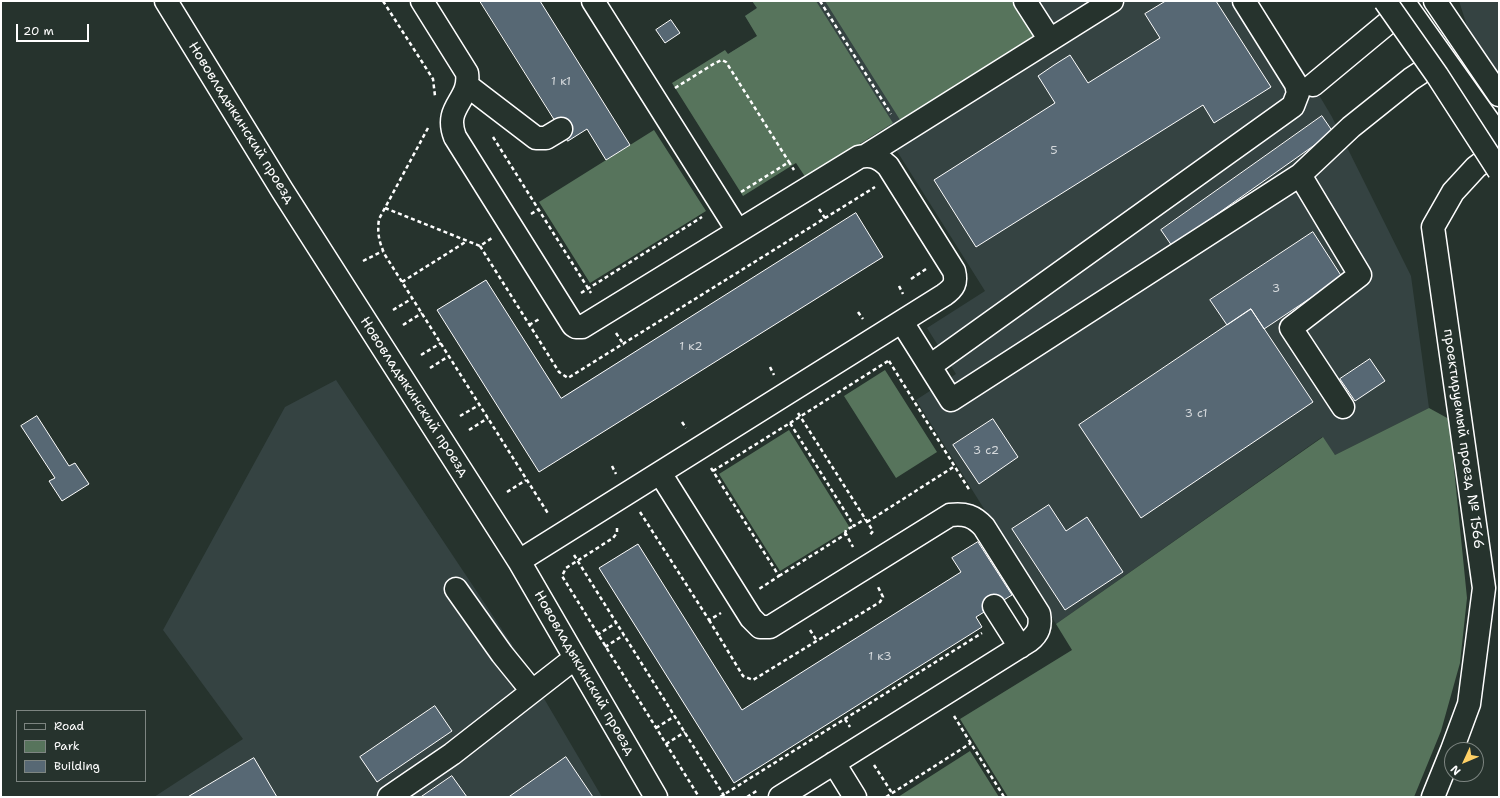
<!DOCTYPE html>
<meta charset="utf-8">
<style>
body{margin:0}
#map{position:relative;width:1500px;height:798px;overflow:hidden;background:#26332d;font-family:"Shantell Sans",sans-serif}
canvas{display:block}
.frame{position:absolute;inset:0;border:2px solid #fff;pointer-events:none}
.legend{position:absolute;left:16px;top:710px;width:130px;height:72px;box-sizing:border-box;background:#26332d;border:1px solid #7d8581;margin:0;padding:5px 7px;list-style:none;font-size:12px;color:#fff}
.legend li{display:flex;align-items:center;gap:8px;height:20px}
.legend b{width:20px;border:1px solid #7d8581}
.north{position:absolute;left:1444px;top:742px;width:40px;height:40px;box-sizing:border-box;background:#26332d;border:1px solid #7d8581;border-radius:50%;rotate:226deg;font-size:11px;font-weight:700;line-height:16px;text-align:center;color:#fff}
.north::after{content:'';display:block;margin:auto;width:14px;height:18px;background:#ffd166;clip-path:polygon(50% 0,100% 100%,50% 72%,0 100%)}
.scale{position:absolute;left:16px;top:24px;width:73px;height:18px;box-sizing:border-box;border:2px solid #fff;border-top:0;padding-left:5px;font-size:12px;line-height:14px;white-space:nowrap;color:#fff;-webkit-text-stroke:3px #26332d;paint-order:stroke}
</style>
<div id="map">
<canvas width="1500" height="798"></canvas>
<div class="frame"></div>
<ul class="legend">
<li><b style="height:5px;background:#26332d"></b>Road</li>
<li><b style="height:11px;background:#57745c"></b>Park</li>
<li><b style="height:11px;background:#576874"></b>Building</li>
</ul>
<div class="north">N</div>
<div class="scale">20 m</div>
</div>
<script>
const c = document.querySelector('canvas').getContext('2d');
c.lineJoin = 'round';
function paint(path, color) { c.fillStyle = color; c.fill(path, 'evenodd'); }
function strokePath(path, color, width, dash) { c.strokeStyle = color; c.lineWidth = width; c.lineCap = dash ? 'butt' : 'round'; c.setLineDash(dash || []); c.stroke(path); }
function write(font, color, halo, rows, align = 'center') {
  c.font = font + ' "Shantell Sans",sans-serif'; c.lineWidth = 3.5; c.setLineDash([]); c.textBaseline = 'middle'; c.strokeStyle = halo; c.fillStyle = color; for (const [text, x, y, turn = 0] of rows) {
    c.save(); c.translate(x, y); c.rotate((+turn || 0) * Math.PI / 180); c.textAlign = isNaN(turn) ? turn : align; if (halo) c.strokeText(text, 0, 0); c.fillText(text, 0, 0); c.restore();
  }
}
paint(new Path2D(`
 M752 1H1256L1313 85 1332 117 1411 276 1429 408 1335 455 1322 437 1056 624 916 400 956 374 927 328 985 291 883 129 728 54 758 36 745 16 757 8Z
 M1459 1H1499V75L1467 26Z
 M336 380 513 646 602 797H154L243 739 163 630 285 407Z`), '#354342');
paint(new Path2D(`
 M752 1H816L893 123 806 178 796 163 743 196 672 83 725 50 728 54 757 36 745 16 757 8Z
 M825 1H1012L1036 39 902 123Z
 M654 130 706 211 590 283 539 202Z
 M885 370 937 452 896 478 844 396Z
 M1429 408 1449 419 1467 598 1460 663 1441 731 1414 797H1008L960 719 1072 650 1056 624 1323 437 1335 455Z
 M789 430 850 528 780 571 719 474Z
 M970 751 999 797H898Z`), '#57745c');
const building = new Path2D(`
 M480 1H540L630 145 606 160 587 129 568 141Z
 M1166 1H1216L1271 87 1214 123 1203 105 976 247 934 180 1055 103 1038 76 1054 65 1070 55 1088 83 1160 38 1145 14Z
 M671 20 680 33 665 43 656 30Z
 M1322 116 1333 132 1172 246 1161 230Z
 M856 213 883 257 539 472 437 310 486 280 561 398Z
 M1313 232 1342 277 1264 329 1251 309 1227 325 1210 300Z
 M1251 309 1313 402 1141 518 1079 425Z
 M1370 359 1385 381 1355 401 1340 379Z
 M37 416 69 466 75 463 89 484 62 501 49 481 55 478 21 426Z
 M993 419 1018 457 979 484 953 445Z
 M1049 505 1066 531 1087 517 1123 572 1065 610 1012 529Z
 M978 542 1012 595 976 617 982 627 734 783 599 568 638 544 742 710 961 572 952 558Z
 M435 706 452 731 377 782 360 757Z
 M566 757 593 797H509Z
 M254 758 277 797H188Z
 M452 776 467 797H421Z`);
paint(building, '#576874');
strokePath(building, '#fff', 1);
const minor = new Path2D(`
 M166 1 282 190 519 561 656 797
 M422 1 467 73C471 101 443 106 455 137L573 325 576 327H582L859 157C872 154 880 158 888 166L954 271C957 283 954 288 944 295L519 561
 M593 1 738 231
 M1025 1 1050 40
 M1403 1 1499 136
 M1313 85 1407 7
 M468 86 536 138H546L561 129
 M865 156 1112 1
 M1300 175 1360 275 1291 328 1343 407
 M902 322 951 400 1300 175 1351 127 1411 79 1443 58
 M930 366 1293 106 1298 93 1296 84 1244 1
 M660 473 751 618 760 627H770L950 515C965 513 974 516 984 527L1039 614C1041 626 1039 633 1029 641L780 797
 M456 589 502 654 532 691
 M994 606 1020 647
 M1452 750 1469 704 1484 588 1433 227 1453 192 1476 167 1499 150
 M834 763 855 797
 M389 797 452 754 575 658
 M1433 797 1452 750`);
const major = new Path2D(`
 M1435 1 1499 95`);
strokePath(minor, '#fff', 25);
strokePath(major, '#fff', 25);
strokePath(new Path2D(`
 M383 1 433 79 435 96
 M820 1 891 114
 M675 88 715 63 722 60 726 62 789 162
 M428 128 379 219C377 233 379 242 385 255L549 515
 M493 137 591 293
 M741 192 789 162 794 170
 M385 208 480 246 492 238
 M819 209 825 218
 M531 214 539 209
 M480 246 559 372 568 378 875 187
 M363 261 383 251
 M911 279 926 269
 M402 282 467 241
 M899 286 903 294
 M581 293 702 217
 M393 310 413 298
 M858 312 863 319
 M403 325 422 313
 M529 325 541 318
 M616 333 624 345
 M421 355 441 343
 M889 361 970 491
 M770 367 774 375
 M430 368 449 356
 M798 413 873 531 870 535
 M460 416 479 405
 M682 422 686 428
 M790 423 888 361
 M469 430 488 418
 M612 466 616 474
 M711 468 779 576 759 589
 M713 471 790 423 854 526 865 519
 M507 492 526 480
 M640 512 709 620 721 613
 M867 522 955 466
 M617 528V533L613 538 566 568 562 576 699 797
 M845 534 846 530 854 526
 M574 555 725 797
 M779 576 846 534 853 547
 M709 620 743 676 753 680 880 602 883 597 878 587
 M810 630 817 641
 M597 635 616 623
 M605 647 624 635
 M954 716 1004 797
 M845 719 850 727
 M656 728 675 716
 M666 744 685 732
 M874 765 892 793
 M720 797 982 633
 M747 797 758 790
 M886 797 971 743`), '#fff', 2.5, [4, 3]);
strokePath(minor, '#26332d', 22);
strokePath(major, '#26332d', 22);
const majorBridge = new Path2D(`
 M1385 1 1437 75 1499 171`);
strokePath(majorBridge, '#fff', 25, []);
strokePath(majorBridge, '#26332d', 22);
write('12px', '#d5d9dc', null, [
 ["1 к1",561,82],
 ["5",1054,151],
 ["3",1276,289],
 ["1 к2",691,347],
 ["3 с1",1196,414],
 ["3 с2",986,451],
 ["1 к3",880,657]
]);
write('14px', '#fff', '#26332d', [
 ["Нововладыкинский проезд",241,123,58],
 ["Нововладыкинский проезд",414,397,57],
 ["проектируемый проезд № 1566",1463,439,82],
 ["Нововладыкинский проезд",584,673,60]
]);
</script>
